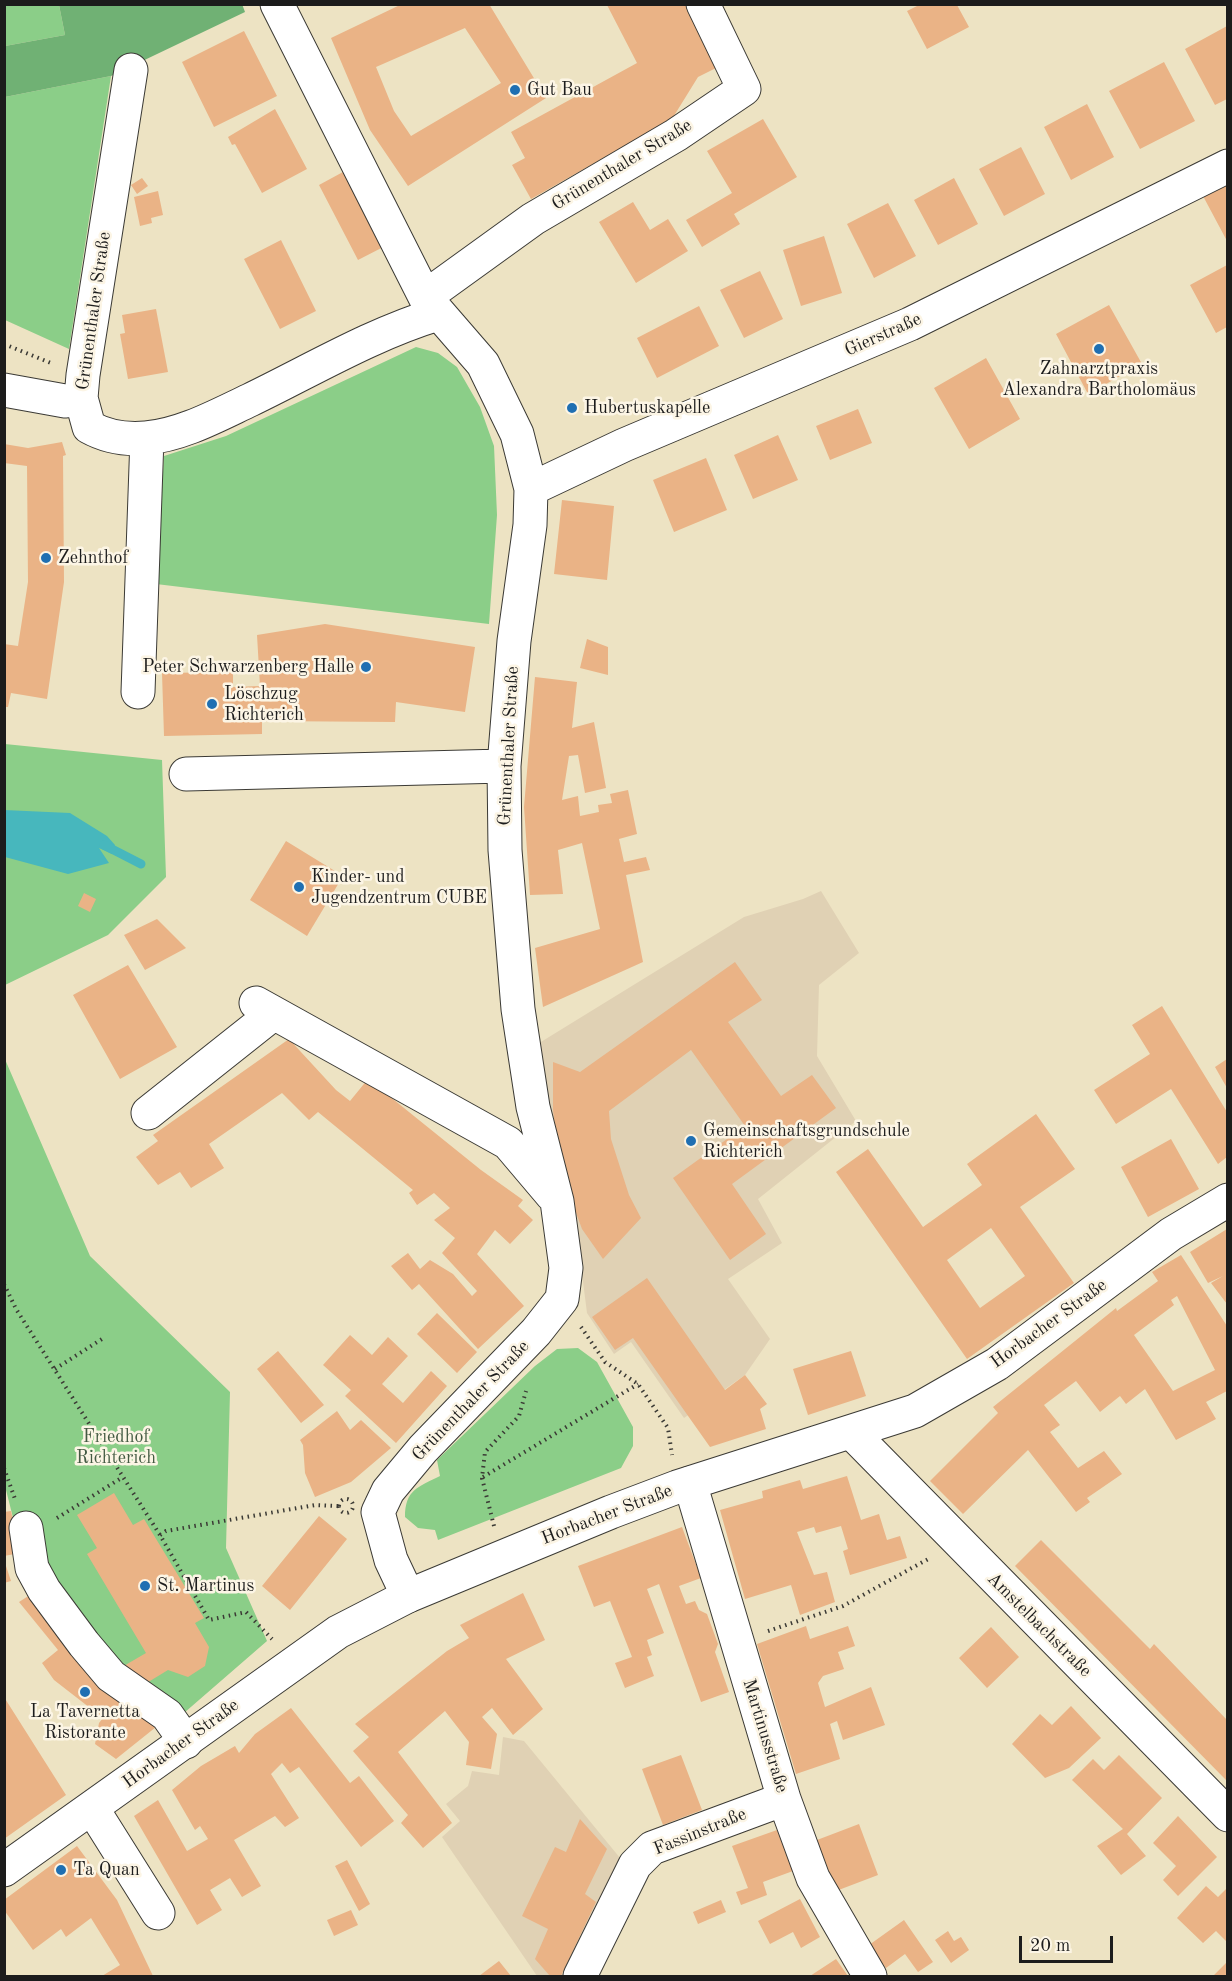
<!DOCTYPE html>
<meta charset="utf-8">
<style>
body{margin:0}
#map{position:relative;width:1232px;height:1981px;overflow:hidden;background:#ede3c3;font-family:"Old Standard TT",serif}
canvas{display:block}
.frame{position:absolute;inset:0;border:6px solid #1c1c1c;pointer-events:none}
.scale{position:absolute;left:1019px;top:1936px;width:94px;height:27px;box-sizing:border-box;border:3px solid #1c1c1c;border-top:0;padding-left:8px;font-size:18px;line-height:21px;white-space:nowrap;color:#1c1c1c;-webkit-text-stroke:4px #fcf5e5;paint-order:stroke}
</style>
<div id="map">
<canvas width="1232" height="1981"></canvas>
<div class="frame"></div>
<div class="scale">20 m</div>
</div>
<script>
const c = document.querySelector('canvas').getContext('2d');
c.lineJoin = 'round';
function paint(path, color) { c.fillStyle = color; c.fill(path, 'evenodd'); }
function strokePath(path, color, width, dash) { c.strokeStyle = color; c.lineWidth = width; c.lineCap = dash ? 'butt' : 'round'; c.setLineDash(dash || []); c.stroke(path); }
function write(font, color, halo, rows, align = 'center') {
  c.font = font + ' "Old Standard TT",serif'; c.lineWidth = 5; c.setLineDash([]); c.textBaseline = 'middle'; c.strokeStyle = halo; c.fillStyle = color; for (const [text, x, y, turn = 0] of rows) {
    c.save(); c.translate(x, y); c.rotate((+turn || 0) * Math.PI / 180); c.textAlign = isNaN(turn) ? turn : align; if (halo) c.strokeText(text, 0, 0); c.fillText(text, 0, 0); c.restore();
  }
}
paint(new Path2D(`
 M821 891 859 953 819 985 817 1056 856 1121 758 1199 782 1243 728 1279 770 1339 745 1375 684 1418 631 1342 614 1354 587 1313 579 1250 536 1045 744 917 803 899Z
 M503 1737 524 1741 625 1864 567 1976H537L442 1837 460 1821 446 1804 468 1786 472 1771 499 1775Z`), '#e0d1b4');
paint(new Path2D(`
 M5 5H59L65 35 5 46Z
 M111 76 69 349 5 320V97Z
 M416 347 438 353 457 367 480 407 494 446 497 515 489 624 156 584 164 456 226 436Z
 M5 744 162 760 166 877 108 935 5 985Z
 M4 1057 90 1256 230 1392 226 1548 267 1641 169 1726 26 1569 5 1486Z
 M578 1348 597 1362 633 1427V1446L621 1468 438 1540 435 1530 418 1528 405 1517C405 1490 418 1487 440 1476L437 1460 535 1366 557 1349Z`), '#8bce88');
paint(new Path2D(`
 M242 4 245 12 111 76 5 97V46L65 35 59 5Z`), '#70b174');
paint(new Path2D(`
 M4 810 70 813 107 836 115 845 112 854 99 848 109 863 68 874 5 857Z`), '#47b7bd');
strokePath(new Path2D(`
 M104 845 141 864`), '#47b7bd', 9);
paint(new Path2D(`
 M402 4H489L546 98 408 186 370 130 331 38ZM465 28 501 83 411 136 394 111 376 67Z
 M607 5H692L722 65 698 77 672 119 531 199 512 165 525 158 511 132 637 63Z
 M919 5H957L969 27 927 49 907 11Z
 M1227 26V99L1215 105 1185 49Z
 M244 31 277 96 214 127 182 62Z
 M1164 62 1195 121 1140 149 1109 91Z
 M1087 104 1114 157 1071 180 1044 127Z
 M275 109 307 169 262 193 235 144 232 145 228 137Z
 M763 119 797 177 734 214 740 224 702 247 686 220 732 193 707 151Z
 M1021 147 1045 194 1004 216 979 169Z
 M354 166 393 242 358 260 319 185Z
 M142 178 148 186 137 194 131 185Z
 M954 178 978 224 938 245 914 200Z
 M1227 183V241L1203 196Z
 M158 191 163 215 151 218 152 223 140 226 134 197Z
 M633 202 650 230 668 219 688 251 636 283 599 222Z
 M888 203 916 256 874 278 847 224Z
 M824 236 842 293 801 306 783 250Z
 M281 240 316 311 280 329 244 259Z
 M1227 265V327L1216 333 1190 285Z
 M760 271 783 319 744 338 720 290Z
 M1109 305 1142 364 1088 394 1056 334Z
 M699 306 719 346 657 378 637 338Z
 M156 309 168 372 128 379 120 334 125 333 122 315Z
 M986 358 1020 419 969 449 934 388Z
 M858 409 872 443 830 460 816 426Z
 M778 435 798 480 753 499 734 455Z
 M62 442 66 455 63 456 64 582 47 699 11 693 8 707H4V644L18 646 28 582 27 466 4 463V444L28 448Z
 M706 458 727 510 674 532 653 480Z
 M562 500 614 506 607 580 554 574Z
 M325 624 475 647 465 712 396 702 395 722 262 721V734L164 736 162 673 233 672V687L260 686 257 635Z
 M587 639 608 647V675L580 668Z
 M535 677 577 682 572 728 594 722 606 788 585 793 578 755 569 756 562 800 578 796 580 816 599 812 598 805 612 803 610 794 628 790 637 834 619 839 624 862 646 857 650 870 626 875 643 962 543 1007 535 948 600 929 582 843 558 850 563 894 530 895 524 807Z
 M286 841 343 876 307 936 250 900Z
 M84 893 96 899 90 912 78 906Z
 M157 919 186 948 145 970 124 935Z
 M735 962 762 1000 728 1022 781 1096 812 1075 836 1108 732 1184 766 1234 730 1260 673 1178 745 1126 691 1050 609 1111 611 1139 629 1195 641 1218 603 1259 582 1229 569 1194 558 1153 553 1110V1062L580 1072Z
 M128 965 177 1047 120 1079 73 995Z
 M1162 1006 1227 1112V1157L1218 1164 1171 1089 1116 1124 1094 1090 1150 1054 1132 1025Z
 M289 1039 336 1090 350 1101 368 1079 481 1170 523 1200 518 1206 533 1220 510 1244 495 1230 477 1254 524 1306 478 1349 419 1284 412 1290 391 1266 408 1253 420 1269 430 1260 453 1274 472 1296 477 1291 442 1253 455 1238 434 1220 450 1208 434 1193 417 1205 409 1193 413 1190 318 1112 309 1120 282 1093 209 1144 224 1168 191 1188 180 1172 158 1185 136 1157 158 1141 153 1135Z
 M1227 1059V1088L1215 1067Z
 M1036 1114 1075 1169 1020 1207 1074 1283 967 1359 836 1172 868 1149 923 1227 982 1185 967 1164ZM991 1228 1025 1276 980 1308 947 1260Z
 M1171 1139 1199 1189 1148 1217 1121 1167Z
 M1227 1229V1304L1211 1283 1223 1276 1208 1283 1190 1252Z
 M1181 1255 1227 1326V1391L1206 1402 1216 1419 1176 1440 1145 1389 1126 1404 1120 1396 1100 1412 1076 1381 1044 1405 1060 1425 1050 1432 1078 1468 1104 1451 1122 1474 1087 1498 1090 1502 1076 1512 1028 1450 963 1514 930 1481 998 1413 993 1407 1116 1308 1117 1311 1158 1281 1152 1272ZM1177 1296 1215 1370 1173 1391 1134 1335 1174 1305 1171 1300Z
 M647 1278 725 1390 745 1375 767 1404 760 1409 766 1429 710 1447 633 1338 615 1350 592 1317Z
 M437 1313 477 1352 457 1373 417 1334Z
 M350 1335 372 1355 388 1337 408 1356 382 1384 403 1403 431 1371 447 1386 396 1443 345 1396 351 1390 323 1365Z
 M278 1351 324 1405 301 1423 257 1369Z
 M851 1351 866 1396 808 1415 793 1369Z
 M337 1411 350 1430 361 1420 391 1448 351 1482 315 1497 305 1473 303 1445 300 1440Z
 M847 1476 861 1520 879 1514 887 1540 900 1536 907 1558 850 1575 843 1551 848 1549 841 1526 816 1533 814 1527 797 1532 814 1575 827 1572 835 1602 800 1615 791 1585 745 1599 720 1510 763 1498 762 1491 800 1480 803 1489Z
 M114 1493 133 1525 144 1519 204 1618 195 1623 209 1647 205 1666 188 1677 168 1670 145 1684 122 1667 146 1653 87 1554 97 1548 77 1515Z
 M11 1511 20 1553 4 1556V1512Z
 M319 1516 347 1539 290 1610 262 1586Z
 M682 1527 701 1578 679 1586 686 1604 695 1601 699 1610 707 1614 718 1644 715 1652 729 1692 701 1702 659 1584 647 1589 664 1633 647 1640 652 1655 647 1657 654 1676 625 1688 615 1663 632 1657 610 1601 594 1607 578 1566Z
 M1041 1540 1150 1649 1154 1644 1227 1720V1781L1015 1566Z
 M4 1560 11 1581 4 1583Z
 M33 1593 161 1723 116 1759 95 1744 99 1723 103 1718 54 1680 42 1663 58 1650 19 1602Z
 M523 1593 545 1640 506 1659 543 1709 513 1735 492 1708 482 1717 497 1734 491 1769 466 1765 469 1742 445 1711 398 1752 452 1823 423 1848 401 1823 408 1815 353 1751 369 1737 355 1724 447 1651 469 1638 460 1625Z
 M806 1626 810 1639 848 1626 855 1646 838 1652 844 1669 823 1676 818 1683 825 1707 871 1687 885 1725 843 1740 837 1721 830 1724 840 1759 796 1774 757 1644Z
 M991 1627 1019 1657 987 1688 959 1658Z
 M4 1697 66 1795 4 1839 5 1774Z
 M1071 1706 1101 1738 1069 1768 1045 1778 1012 1744 1040 1714 1052 1725Z
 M291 1708 350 1783 359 1776 394 1821 361 1847 299 1767 290 1773 282 1763 271 1774 299 1818 285 1827 275 1816 234 1840 261 1886 242 1897 230 1878 210 1890 222 1910 197 1925 134 1816 158 1800 187 1851 208 1839 200 1826 195 1830 172 1790 201 1766 235 1746 239 1753 255 1734Z
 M681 1755 702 1810 663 1825 642 1769Z
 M1119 1755 1162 1798 1127 1834 1146 1856 1121 1875 1097 1846 1123 1829 1072 1780 1093 1759 1104 1770Z
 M1178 1816 1217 1857 1178 1896 1163 1880 1176 1866 1153 1843Z
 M580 1819 607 1849 585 1894 596 1902 561 1976H550L535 1959 548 1929 522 1916 555 1847 566 1852Z
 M859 1824 878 1875 836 1891 817 1840Z
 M777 1830 793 1871 763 1882 767 1895 741 1905 736 1892 748 1888 732 1846Z
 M77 1846 117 1900 153 1976H102L120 1965 91 1918 66 1937 61 1929 33 1950 4 1910V1900Z
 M347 1860 370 1904 359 1911 335 1866Z
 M1206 1886 1218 1897 1227 1888V1942L1216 1931 1203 1943 1177 1918Z
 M800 1899 820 1937 801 1948 793 1932 770 1944 758 1921Z
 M721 1900 726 1912 698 1924 693 1912Z
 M351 1910 358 1925 334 1936 327 1920Z
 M904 1920 933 1962 918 1972 905 1954 886 1968 869 1945Z
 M948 1931 954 1941 961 1937 969 1950 951 1963 935 1940Z
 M836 1959 848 1976H810Z
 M499 1961 511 1976H479Z
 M1227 1962V1976H1213Z`), '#eab386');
const minor = new Path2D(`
 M277 4 425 297 483 364 517 434 531 489 530 525 514 641 504 766 505 850 518 1009 533 1107 557 1201 566 1268 562 1299 536 1332 423 1449 388 1491 378 1512 391 1560 408 1596
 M131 70 83 375 81 398 89 427C107 437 125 440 146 438 182 435 218 415 250 400 312 370 372 334 438 314
 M425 297 533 219 676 135 744 89 703 4
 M4 390 65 401 81 398
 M531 489 624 445 910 324 1228 166
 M138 692 147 438
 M186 774 504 766
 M256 1003 508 1143 552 1195
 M148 1113 274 1013
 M852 1433 1228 1815
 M690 1483 784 1799 813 1878 870 1976
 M26 1528 32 1568 44 1590 84 1644 111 1676 167 1715 186 1742
 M92 1808 158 1913
 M580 1976 635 1865 652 1848 784 1799`);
const major = new Path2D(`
 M4 1870 338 1632 408 1596 611 1512 677 1487 915 1411 997 1364 1171 1234 1228 1200`);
strokePath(minor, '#3b3a35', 35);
strokePath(major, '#3b3a35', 35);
strokePath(new Path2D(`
 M4 344 51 363
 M4 1284 16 1309 160 1535 209 1620 246 1612 272 1639
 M581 1327 605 1362 638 1384 668 1428 672 1455
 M55 1369 102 1339
 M4 1468 15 1499
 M483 1477 638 1384
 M339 1506a7 7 0 1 1 14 0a7 7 0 1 1-14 0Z
 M57 1518 123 1477
 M494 1526 482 1478 485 1452 519 1416 526 1391
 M160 1535 166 1531 315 1505 338 1506
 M768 1631 843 1606 930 1558`), '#3b3a35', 4, [1.5, 4.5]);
strokePath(minor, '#fff', 33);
strokePath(major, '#fff', 33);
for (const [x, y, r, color] of [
 [515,90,6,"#1f6fb2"],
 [1099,349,6,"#1f6fb2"],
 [572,408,6,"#1f6fb2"],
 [46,558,6,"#1f6fb2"],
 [366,667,6,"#1f6fb2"],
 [212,704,6,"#1f6fb2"],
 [299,887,6,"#1f6fb2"],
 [691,1141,6,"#1f6fb2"],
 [145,1586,6,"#1f6fb2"],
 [85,1692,6,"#1f6fb2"],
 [61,1870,6,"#1f6fb2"]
]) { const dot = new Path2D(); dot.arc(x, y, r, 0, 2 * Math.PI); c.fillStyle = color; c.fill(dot); strokePath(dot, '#fcf5e5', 2); }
write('18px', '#1c1c1c', '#fcf5e5', [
 ["Gut Bau",527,90],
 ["Zahnarztpraxis",1099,369,"center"],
 ["Alexandra Bartholomäus",1099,390,"center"],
 ["Hubertuskapelle",584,408],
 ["Zehnthof",58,558],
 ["Peter Schwarzenberg Halle",354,667,"right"],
 ["Löschzug",224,694],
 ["Richterich",224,715],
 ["Kinder- und",311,877],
 ["Jugendzentrum CUBE",311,898],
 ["Gemeinschaftsgrundschule",703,1131],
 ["Richterich",703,1152],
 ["St. Martinus",157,1586],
 ["La Tavernetta",85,1712,"center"],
 ["Ristorante",85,1733,"center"],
 ["Ta Quan",73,1870]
], 'left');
write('18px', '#1c1c1c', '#fcf5e5', [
 ["Grünenthaler Straße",622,165,-31],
 ["Grünenthaler Straße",94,311,-82],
 ["Gierstraße",883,335,-24],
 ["Grünenthaler Straße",509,746,-87],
 ["Horbacher Straße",1049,1324,-36],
 ["Grünenthaler Straße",471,1401,-46],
 ["Horbacher Straße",607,1515,-21],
 ["Amstelbachstraße",1039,1625,45],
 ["Martinusstraße",765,1736,73],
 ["Horbacher Straße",181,1744,-36],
 ["Fassinstraße",700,1832,-22]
]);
write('18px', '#435a42', '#fcf5e5', [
 ["Friedhof",116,1437],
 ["Richterich",116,1458]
]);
</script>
